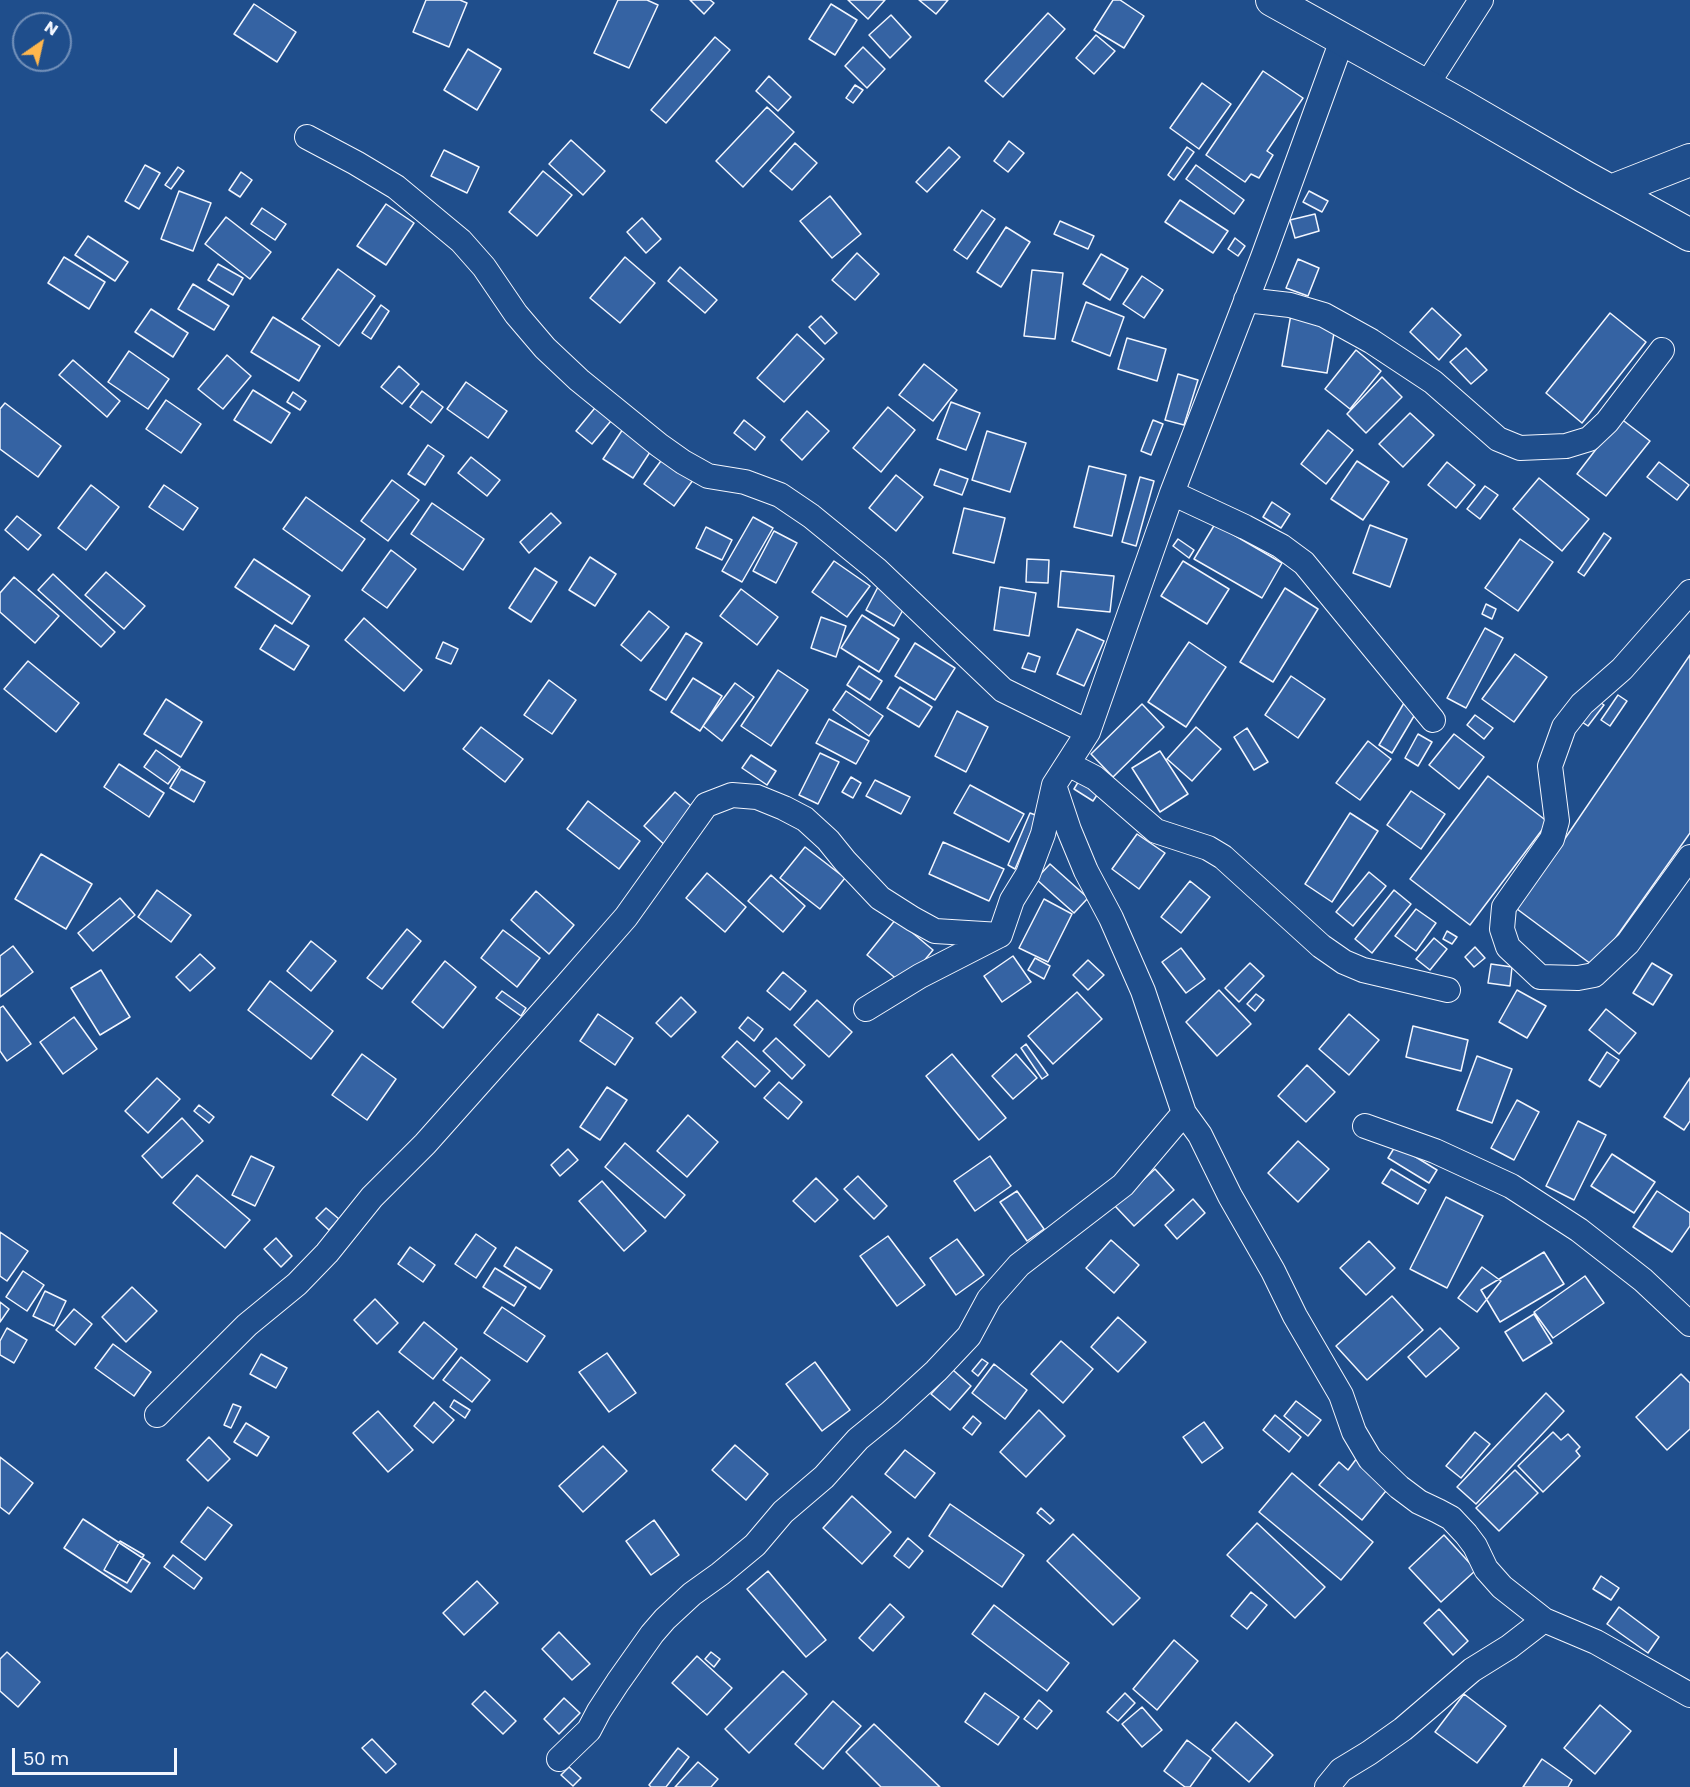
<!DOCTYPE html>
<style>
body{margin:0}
#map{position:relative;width:1690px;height:1787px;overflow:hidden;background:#1f4e8c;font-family:Poppins,sans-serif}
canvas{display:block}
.north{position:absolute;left:12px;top:12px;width:60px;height:60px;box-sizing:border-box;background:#1f4e8c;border:2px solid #7391ba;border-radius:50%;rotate:34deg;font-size:16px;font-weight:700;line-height:24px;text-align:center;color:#f2f6ff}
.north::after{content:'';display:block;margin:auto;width:21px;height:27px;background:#ffb74d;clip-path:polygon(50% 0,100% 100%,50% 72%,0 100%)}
.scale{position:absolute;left:12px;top:1748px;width:165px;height:27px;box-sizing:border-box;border:3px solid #f2f6ff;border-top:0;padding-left:8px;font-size:18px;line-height:21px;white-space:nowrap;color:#f2f6ff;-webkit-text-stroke:4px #1f4e8c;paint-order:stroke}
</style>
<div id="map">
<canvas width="1690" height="1787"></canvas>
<div class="north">N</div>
<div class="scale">50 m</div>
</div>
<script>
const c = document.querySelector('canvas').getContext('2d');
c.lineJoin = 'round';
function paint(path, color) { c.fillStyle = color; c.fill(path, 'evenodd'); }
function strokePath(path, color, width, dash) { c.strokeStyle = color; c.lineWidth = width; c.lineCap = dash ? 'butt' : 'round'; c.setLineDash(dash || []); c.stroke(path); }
const building = new Path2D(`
 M426 0H460L467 3 449 47 413 32Z
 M618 0H647L658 5 629 68 594 53Z
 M690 0H710L714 3 704 14Z
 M848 0H885L868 19Z
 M919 0H948L936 14Z
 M1113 0H1120L1144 16 1124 48 1094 30Z
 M254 4 296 32 277 62 234 34Z
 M831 4 857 20 835 55 809 39Z
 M1048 13 1065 29 1003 97 985 81Z
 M891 15 911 37 890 58 869 35Z
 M1096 35 1115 51 1094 74 1076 58Z
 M715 37 730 50 666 123 651 110Z
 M863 47 885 69 867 88 845 66Z
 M468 49 501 69 477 110 444 90Z
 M1263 71 1303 98 1267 151 1273 155 1259 178 1251 174 1245 182 1206 155Z
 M769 76 791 97 778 111 756 91Z
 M1202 83 1231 104 1199 149 1170 128Z
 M855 85 863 90 853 103 846 98Z
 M767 107 794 132 743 187 716 161Z
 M571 140 605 171 583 195 549 164Z
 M1009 141 1024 153 1008 172 994 161Z
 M795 143 817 163 792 190 770 171Z
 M949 147 960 157 927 192 916 182Z
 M1187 147 1194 152 1174 180 1168 175Z
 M444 150 479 167 467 193 431 176Z
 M145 165 160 173 139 209 125 201Z
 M1196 165 1244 200 1234 214 1186 179Z
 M178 167 184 171 171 189 165 185Z
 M543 171 572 195 537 236 509 212Z
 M241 172 252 180 240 197 229 190Z
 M179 191 211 203 193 251 161 239Z
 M1309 191 1328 201 1322 212 1303 202Z
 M830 196 861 234 832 258 800 221Z
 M1180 200 1228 231 1213 253 1165 222Z
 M386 204 414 223 386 265 357 246Z
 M262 208 286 224 275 240 251 224Z
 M982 210 995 219 967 259 954 250Z
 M1315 214 1319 231 1295 238 1290 220Z
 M226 217 271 252 250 279 205 244Z
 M642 218 661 239 646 253 627 232Z
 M1060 221 1094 236 1088 249 1054 234Z
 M1006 227 1030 242 1001 287 977 272Z
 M88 236 128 262 115 281 75 255Z
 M1235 238 1245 246 1238 256 1228 249Z
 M857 253 879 274 855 300 832 280Z
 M1101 254 1128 269 1110 300 1083 284Z
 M64 257 105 282 89 309 48 283Z
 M625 257 655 283 620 323 590 298Z
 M1298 259 1319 268 1308 296 1286 288Z
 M218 264 243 278 233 295 208 280Z
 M680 267 717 300 705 313 668 281Z
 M338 269 375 296 339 346 302 319Z
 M1032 270 1063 273 1055 339 1024 336Z
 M1142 276 1163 290 1144 318 1123 304Z
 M193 284 229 306 214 330 178 309Z
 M1086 302 1124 317 1110 356 1072 341Z
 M381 305 389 311 371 339 362 333Z
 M1432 308 1461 335 1439 360 1410 332Z
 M151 309 188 333 173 357 135 332Z
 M1610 313 1646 342 1582 423 1546 393Z
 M1291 314 1336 322 1327 373 1282 366Z
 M821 316 837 333 825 344 809 327Z
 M273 317 320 346 299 381 251 352Z
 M797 334 824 359 784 402 757 378Z
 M1127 338 1166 349 1157 381 1118 369Z
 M1466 348 1487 370 1471 384 1450 362Z
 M1356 350 1381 371 1350 409 1325 389Z
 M129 351 169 379 148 409 108 382Z
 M227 355 251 376 223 409 198 389Z
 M73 360 120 401 107 417 59 375Z
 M924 364 957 390 933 421 899 395Z
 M399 366 419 384 402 404 381 387Z
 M1178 374 1198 380 1184 425 1165 420Z
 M1382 377 1402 397 1366 433 1347 414Z
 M466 382 507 411 488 438 447 409Z
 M253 390 290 413 271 443 234 420Z
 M422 391 443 407 431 423 410 407Z
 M293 392 306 401 300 410 287 402Z
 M166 400 201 424 181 453 146 429Z
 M951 402 980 413 966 450 937 439Z
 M5 403 61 446 38 477 0 449V409Z
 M599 403 615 416 592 444 576 431Z
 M888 407 915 430 881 472 853 448Z
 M807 411 829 431 802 460 781 440Z
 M1410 413 1434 435 1403 467 1379 444Z
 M1620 418 1650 441 1606 496 1577 474Z
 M744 420 765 437 755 450 734 433Z
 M1153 420 1163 424 1151 455 1141 451Z
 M625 426 654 446 633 478 603 459Z
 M1328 430 1353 450 1326 484 1301 464Z
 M987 431 1026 443 1010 492 972 480Z
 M428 445 444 456 425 485 408 474Z
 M666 454 696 476 674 506 644 484Z
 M471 457 500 480 487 496 458 473Z
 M1357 461 1389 482 1363 520 1331 499Z
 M1447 462 1475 485 1456 508 1428 485Z
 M1659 462 1689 485 1677 500 1647 477Z
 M1089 466 1126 475 1112 536 1074 527Z
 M940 469 968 479 962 495 934 485Z
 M896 475 923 497 896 531 869 508Z
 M1140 477 1154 481 1136 546 1122 542Z
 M1539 478 1589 519 1562 551 1513 509Z
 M392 480 419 500 388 541 361 521Z
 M91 485 119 507 86 550 58 528Z
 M164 485 198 508 183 530 149 507Z
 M1485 486 1498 495 1480 519 1467 509Z
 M306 497 365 539 342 571 283 529Z
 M1272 502 1290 514 1281 528 1263 517Z
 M432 503 484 539 463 570 411 534Z
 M964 508 1005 518 994 563 953 553Z
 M551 513 561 523 529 553 520 542Z
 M17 516 41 535 28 550 5 530Z
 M753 517 773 528 742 582 722 571Z
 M1215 524 1282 563 1262 598 1194 559Z
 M1370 525 1407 539 1390 587 1353 573Z
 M706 527 732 540 722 560 696 548Z
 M774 531 797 543 776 583 753 571Z
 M1604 533 1611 538 1584 576 1578 572Z
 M1178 539 1194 550 1189 558 1173 546Z
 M1520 539 1553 562 1518 611 1485 588Z
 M391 550 416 569 387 608 362 590Z
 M590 557 616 574 595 606 569 590Z
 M254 559 310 596 292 624 235 587Z
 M1027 559 1049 560 1048 583 1026 582Z
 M834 561 870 586 847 617 812 592Z
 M1183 561 1229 589 1207 624 1161 596Z
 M535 568 557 582 531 622 509 608Z
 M1061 571 1114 576 1110 612 1058 607Z
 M106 572 145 606 124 629 85 595Z
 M53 574 115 632 101 647 38 590Z
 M14 577 59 616 35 643 0 612V593Z
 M879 585 908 601 894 626 866 610Z
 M1000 587 1036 593 1029 636 994 630Z
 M1285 588 1318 609 1273 682 1240 662Z
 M741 589 778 617 757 645 720 616Z
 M1486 604 1496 609 1492 619 1482 614Z
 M649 611 669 627 641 661 621 645Z
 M862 615 899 639 879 672 841 648Z
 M821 617 846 626 836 657 811 648Z
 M364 618 422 670 404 691 345 640Z
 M275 625 309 646 294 670 260 649Z
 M1485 628 1503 638 1466 708 1447 698Z
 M1077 629 1104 641 1084 686 1057 674Z
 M686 633 702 643 666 700 650 690Z
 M443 642 458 649 451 664 436 658Z
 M1189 642 1226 667 1186 727 1148 702Z
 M915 643 955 668 935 700 895 676Z
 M1028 653 1040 657 1035 672 1022 668Z
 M1515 654 1547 677 1514 722 1482 699Z
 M1690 655V833L1595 967 1517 909Z
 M28 661 79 703 56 732 4 689Z
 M859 666 882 681 870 700 847 685Z
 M778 670 808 690 771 746 741 726Z
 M1291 676 1325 699 1298 738 1265 715Z
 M693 678 722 696 700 731 671 712Z
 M549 680 576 700 552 734 524 715Z
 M735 683 754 697 722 741 703 726Z
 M900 687 932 707 919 727 887 708Z
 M846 691 883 716 869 736 833 710Z
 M1618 695 1627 701 1610 726 1601 720Z
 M166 699 202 722 181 757 144 734Z
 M1598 701 1604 705 1588 726 1582 722Z
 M1404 703 1417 711 1392 753 1379 745Z
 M1142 704 1164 727 1113 777 1091 754Z
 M957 711 988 727 966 772 935 756Z
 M1475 715 1493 728 1484 739 1467 725Z
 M829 719 869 741 856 764 816 743Z
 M481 727 523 759 505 782 463 749Z
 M1196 727 1221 749 1192 781 1167 759Z
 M1247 728 1268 762 1254 770 1234 737Z
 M1418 734 1432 742 1418 766 1405 758Z
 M1454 734 1484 757 1459 789 1429 765Z
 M1368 741 1391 759 1360 800 1336 783Z
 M156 750 180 767 168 784 144 767Z
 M1160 751 1188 794 1160 812 1132 768Z
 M820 753 839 762 818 804 799 795Z
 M751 755 776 771 767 785 742 768Z
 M119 764 164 793 149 817 104 787Z
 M181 769 205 782 194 802 170 788Z
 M1083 774 1103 786 1093 801 1074 789Z
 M1488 776 1548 822 1470 925 1410 879Z
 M851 777 861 783 853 798 842 792Z
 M875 780 910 797 901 814 866 796Z
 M970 785 1024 814 1009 842 954 813Z
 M1411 791 1445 814 1421 849 1387 825Z
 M675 792 697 811 666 846 644 826Z
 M588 801 640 841 619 869 567 829Z
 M1030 813 1038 816 1015 869 1008 865Z
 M1350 813 1378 831 1332 902 1305 884Z
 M1137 834 1165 853 1139 889 1112 869Z
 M943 842 1004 869 989 901 929 874Z
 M805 847 845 878 820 909 780 878Z
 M41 854 92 884 66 929 15 899Z
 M1050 864 1088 898 1074 913 1036 879Z
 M1369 872 1386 886 1353 926 1336 912Z
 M707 873 746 907 725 932 686 898Z
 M771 875 805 906 783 932 748 901Z
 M1190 881 1210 897 1181 933 1161 917Z
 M157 890 191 915 171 942 138 917Z
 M1394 890 1411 904 1372 953 1355 939Z
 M536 891 574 925 549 954 511 920Z
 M120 898 135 915 93 951 78 933Z
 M1044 899 1072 914 1048 962 1019 948Z
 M1416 909 1436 923 1416 951 1395 936Z
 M896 919 933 950 904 985 867 955Z
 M407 929 421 941 382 989 367 978Z
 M503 930 540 958 517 987 481 958Z
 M1447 931 1457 937 1452 944 1443 939Z
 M1434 938 1447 949 1430 970 1416 959Z
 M311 941 336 961 311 991 287 971Z
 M13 946 33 972 0 997V956Z
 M1475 947 1485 958 1474 967 1465 957Z
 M1181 948 1205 979 1186 993 1162 962Z
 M200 954 215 968 190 991 176 977Z
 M1013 956 1031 982 1002 1002 984 976Z
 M1035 958 1050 966 1044 979 1028 970Z
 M1088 960 1104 975 1088 990 1073 975Z
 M445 961 476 987 443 1028 412 1002Z
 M1250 963 1264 976 1239 1002 1225 988Z
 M1652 963 1672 975 1653 1005 1633 993Z
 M1491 964 1512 967 1510 986 1488 983Z
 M101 970 130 1017 100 1035 71 988Z
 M783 972 806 991 790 1010 767 991Z
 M270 981 333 1031 311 1059 248 1010Z
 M1219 990 1251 1024 1217 1056 1186 1022Z
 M1517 990 1546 1006 1527 1038 1499 1022Z
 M502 991 526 1008 521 1016 496 998Z
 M1077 992 1102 1019 1053 1064 1028 1036Z
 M1256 994 1264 1000 1255 1011 1247 1004Z
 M681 997 696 1012 671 1037 656 1023Z
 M817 1000 852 1032 829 1057 794 1025Z
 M3 1006 31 1044 7 1061 0 1051V1008Z
 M1606 1009 1636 1033 1619 1054 1589 1030Z
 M598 1014 633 1038 615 1065 580 1041Z
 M1349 1014 1379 1040 1349 1075 1319 1049Z
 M74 1017 97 1049 63 1074 40 1042Z
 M748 1017 763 1029 754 1041 739 1028Z
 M1413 1026 1468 1040 1461 1071 1406 1057Z
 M776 1038 805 1065 792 1079 763 1051Z
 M737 1041 770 1071 755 1087 722 1057Z
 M1026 1044 1048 1075 1042 1079 1021 1048Z
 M1607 1052 1619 1060 1600 1087 1589 1080Z
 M362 1054 396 1079 367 1120 332 1095Z
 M952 1054 1006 1118 979 1140 926 1076Z
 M1016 1054 1037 1078 1013 1099 992 1076Z
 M1477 1056 1512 1069 1492 1123 1457 1110Z
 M1307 1065 1335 1092 1306 1122 1278 1096Z
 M157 1078 180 1099 148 1133 125 1111Z
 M1690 1078V1121L1684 1130 1664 1117Z
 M779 1082 802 1102 788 1119 764 1098Z
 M607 1087 627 1100 600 1140 580 1127Z
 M1517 1100 1539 1112 1514 1160 1491 1148Z
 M199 1105 214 1117 209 1123 194 1111Z
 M688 1115 718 1142 687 1177 657 1151Z
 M182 1118 203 1141 162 1178 142 1156Z
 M1578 1121 1606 1135 1574 1200 1546 1186Z
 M1298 1141 1329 1169 1298 1202 1268 1173Z
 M625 1143 685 1195 665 1218 605 1167Z
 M1396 1145 1437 1170 1429 1183 1388 1158Z
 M568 1149 578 1160 560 1176 551 1165Z
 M1612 1154 1655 1182 1634 1213 1591 1186Z
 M251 1156 274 1167 255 1206 232 1195Z
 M990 1156 1011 1186 975 1211 954 1181Z
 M1155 1169 1174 1190 1134 1226 1115 1206Z
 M1391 1169 1426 1190 1418 1204 1382 1183Z
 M197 1175 250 1220 225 1248 173 1203Z
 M858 1176 887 1206 874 1219 844 1189Z
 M816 1178 838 1200 815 1222 793 1201Z
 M602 1181 646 1231 624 1251 579 1201Z
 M1017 1191 1044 1229 1027 1241 1000 1202Z
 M1657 1191 1690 1213V1226L1672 1252 1633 1227Z
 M1446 1197 1483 1216 1447 1288 1410 1269Z
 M1193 1199 1205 1213 1177 1239 1165 1225Z
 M326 1208 339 1219 329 1230 316 1218Z
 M0 1232 28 1251 7 1281 0 1276Z
 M476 1234 496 1248 476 1278 455 1264Z
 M888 1236 925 1285 897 1306 860 1256Z
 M276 1238 292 1256 281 1267 264 1249Z
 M957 1239 984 1275 956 1295 930 1258Z
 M1111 1240 1139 1265 1114 1293 1086 1268Z
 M1369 1241 1395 1268 1366 1295 1340 1268Z
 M410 1247 435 1265 423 1282 398 1264Z
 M516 1247 552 1270 540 1289 504 1266Z
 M1544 1252 1564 1284 1500 1322 1481 1290Z
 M1482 1267 1501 1281 1477 1312 1458 1298Z
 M495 1268 526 1287 514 1306 483 1287Z
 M23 1271 44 1285 27 1311 6 1297Z
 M1585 1276 1604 1303 1553 1338 1534 1312Z
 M132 1287 157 1311 126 1342 102 1317Z
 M45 1291 66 1301 54 1326 33 1316Z
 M1392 1296 1423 1330 1367 1380 1336 1346Z
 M375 1299 398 1323 377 1344 354 1320Z
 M0 1302 9 1309 0 1322Z
 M502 1307 545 1336 527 1362 484 1333Z
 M74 1309 92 1324 75 1345 56 1330Z
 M1534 1314 1552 1343 1523 1361 1505 1332Z
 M1118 1317 1146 1342 1118 1372 1091 1347Z
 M424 1322 457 1349 433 1379 399 1352Z
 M7 1328 27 1340 14 1363 0 1355V1341Z
 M1440 1328 1459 1348 1426 1377 1408 1357Z
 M1061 1341 1093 1369 1063 1403 1031 1374Z
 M113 1344 151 1372 134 1396 95 1368Z
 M607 1353 636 1393 609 1412 579 1372Z
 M261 1354 287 1368 276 1388 250 1374Z
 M461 1357 490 1380 472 1402 443 1380Z
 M982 1359 988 1363 978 1376 972 1371Z
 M815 1362 850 1410 822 1431 786 1384Z
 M994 1364 1027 1390 1005 1419 972 1393Z
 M953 1370 971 1386 950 1410 931 1394Z
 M1681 1374 1690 1383V1429L1667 1450 1636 1417Z
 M1546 1393 1564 1411 1476 1504 1457 1487Z
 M454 1400 470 1410 465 1418 450 1407Z
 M1296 1401 1321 1420 1308 1436 1284 1416Z
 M434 1402 454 1420 433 1443 414 1426Z
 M233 1404 241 1407 231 1428 224 1425Z
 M1039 1410 1065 1436 1026 1477 1000 1452Z
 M378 1411 413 1450 388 1472 353 1433Z
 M1275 1415 1301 1437 1289 1452 1263 1430Z
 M973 1416 981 1423 972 1435 963 1428Z
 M1204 1422 1223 1448 1202 1463 1183 1437Z
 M246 1423 269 1437 257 1456 234 1442Z
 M1475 1432 1490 1444 1461 1478 1446 1466Z
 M1553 1432 1561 1440 1568 1434 1580 1447 1576 1451 1580 1456 1543 1492 1518 1466Z
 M209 1437 230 1459 208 1481 187 1460Z
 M735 1445 768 1474 746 1500 712 1470Z
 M603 1446 627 1471 583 1512 559 1486Z
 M905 1450 935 1473 915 1498 885 1474Z
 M0 1457 33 1483 9 1514 0 1507Z
 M1357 1458 1390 1486 1362 1520 1319 1485 1339 1462 1348 1470Z
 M1515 1470 1538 1493 1499 1531 1476 1508Z
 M1292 1473 1373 1542 1341 1580 1259 1512Z
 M852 1496 891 1532 862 1564 823 1528Z
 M950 1504 1024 1555 1002 1587 929 1536Z
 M208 1507 232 1525 205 1560 181 1542Z
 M1041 1508 1054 1520 1050 1524 1037 1513Z
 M83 1519 150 1563 131 1592 64 1548Z
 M654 1520 679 1555 651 1575 626 1541Z
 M1257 1523 1325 1587 1295 1618 1227 1555Z
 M1073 1534 1140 1598 1113 1625 1047 1561Z
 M1444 1535 1476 1570 1441 1602 1409 1568Z
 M908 1538 923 1551 909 1568 894 1556Z
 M120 1541 144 1555 127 1583 104 1570Z
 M173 1555 202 1578 194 1589 164 1567Z
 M768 1571 826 1640 806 1657 747 1589Z
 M1601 1576 1619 1588 1611 1600 1593 1589Z
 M477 1581 498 1603 464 1635 443 1613Z
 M1251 1592 1267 1605 1247 1629 1231 1616Z
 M890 1604 904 1617 873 1651 859 1638Z
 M994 1605 1069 1663 1047 1691 972 1634Z
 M1619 1607 1659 1637 1648 1653 1607 1624Z
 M1439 1609 1468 1641 1453 1655 1424 1623Z
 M559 1632 590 1664 572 1680 542 1649Z
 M1174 1640 1198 1661 1157 1710 1133 1689Z
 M7 1652 40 1682 18 1707 0 1691V1659Z
 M711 1652 720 1659 714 1667 705 1659Z
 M697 1656 732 1688 707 1715 672 1683Z
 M783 1671 807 1694 749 1753 725 1729Z
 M485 1691 516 1721 503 1734 472 1704Z
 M985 1693 1019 1717 998 1745 965 1722Z
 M1125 1693 1135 1703 1118 1721 1107 1712Z
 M1464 1694 1506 1726 1477 1763 1435 1732Z
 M564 1698 580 1713 559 1734 544 1719Z
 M1039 1700 1052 1711 1037 1729 1024 1719Z
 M833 1701 861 1726 823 1769 795 1744Z
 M1600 1705 1631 1731 1595 1774 1564 1748Z
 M1142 1707 1162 1730 1142 1747 1122 1724Z
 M1236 1722 1273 1755 1249 1782 1212 1750Z
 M874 1724 940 1787H881L846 1752Z
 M372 1739 396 1764 386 1773 362 1748Z
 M1187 1740 1211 1758 1190 1787H1185L1164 1771Z
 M678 1748 689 1757 666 1787H651L649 1785Z
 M1542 1759 1572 1780 1568 1787H1523Z
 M698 1762 718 1779 711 1787H675Z
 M569 1767 581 1778 573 1786 561 1775Z`);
paint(building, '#3563a3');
strokePath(building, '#f2f6ff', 1.5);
const minor = new Path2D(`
 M1426 86 1481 0
 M307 137 356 163 396 187 461 241 484 267 516 314 545 348 579 380 659 445 683 462 708 476 745 482 780 495 811 516 876 569 1003 690 1088 732
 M1246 300 1290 305 1324 315 1371 341 1433 382 1498 439 1520 448 1566 446 1589 439 1607 422 1662 350
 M1172 493 1245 527 1281 546 1304 563 1433 720
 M1690 592 1622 669 1582 704 1564 727 1550 766 1557 821 1552 839 1504 907 1502 929 1508 947 1540 977 1578 978 1594 975 1628 943 1690 857
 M1068 764 1095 778 1156 831 1208 848 1223 857 1321 946 1344 962 1363 970 1448 990
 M1054 785 1069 830 1086 871 1111 918 1143 991 1184 1113 1200 1135 1230 1196 1273 1271 1295 1316 1341 1395 1354 1432 1370 1459 1399 1487 1419 1502 1438 1511 1451 1518 1466 1534 1475 1546 1486 1569 1502 1587 1544 1620 1596 1642 1690 1695
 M866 1009 920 976 1000 935 1012 900 1028 874 1043 834 1054 785 1088 732 1172 493 1263 257 1342 40
 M1365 1126 1435 1151 1511 1186 1579 1230 1643 1280 1690 1324
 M157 1415 247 1325 297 1284 327 1253 372 1197 425 1144 564 988 626 917 706 805 732 795 757 797 784 808 805 819 828 840 845 861 880 898 913 919 935 931 1000 935
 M559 1759 589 1730 599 1711 618 1682 652 1634 665 1619 692 1594 720 1574 755 1545 783 1512 824 1477 858 1439 890 1413 936 1371 969 1336 989 1299 1019 1265 1123 1185 1184 1113
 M1327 1787 1341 1770 1369 1753 1403 1729 1472 1670 1509 1647 1544 1620`);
const major = new Path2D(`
 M1272 0 1461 105 1585 177 1690 235
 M1611 191 1690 160`);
strokePath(minor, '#f2f6ff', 26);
strokePath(major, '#f2f6ff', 34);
strokePath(minor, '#1f4e8c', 24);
strokePath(major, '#1f4e8c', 32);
</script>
